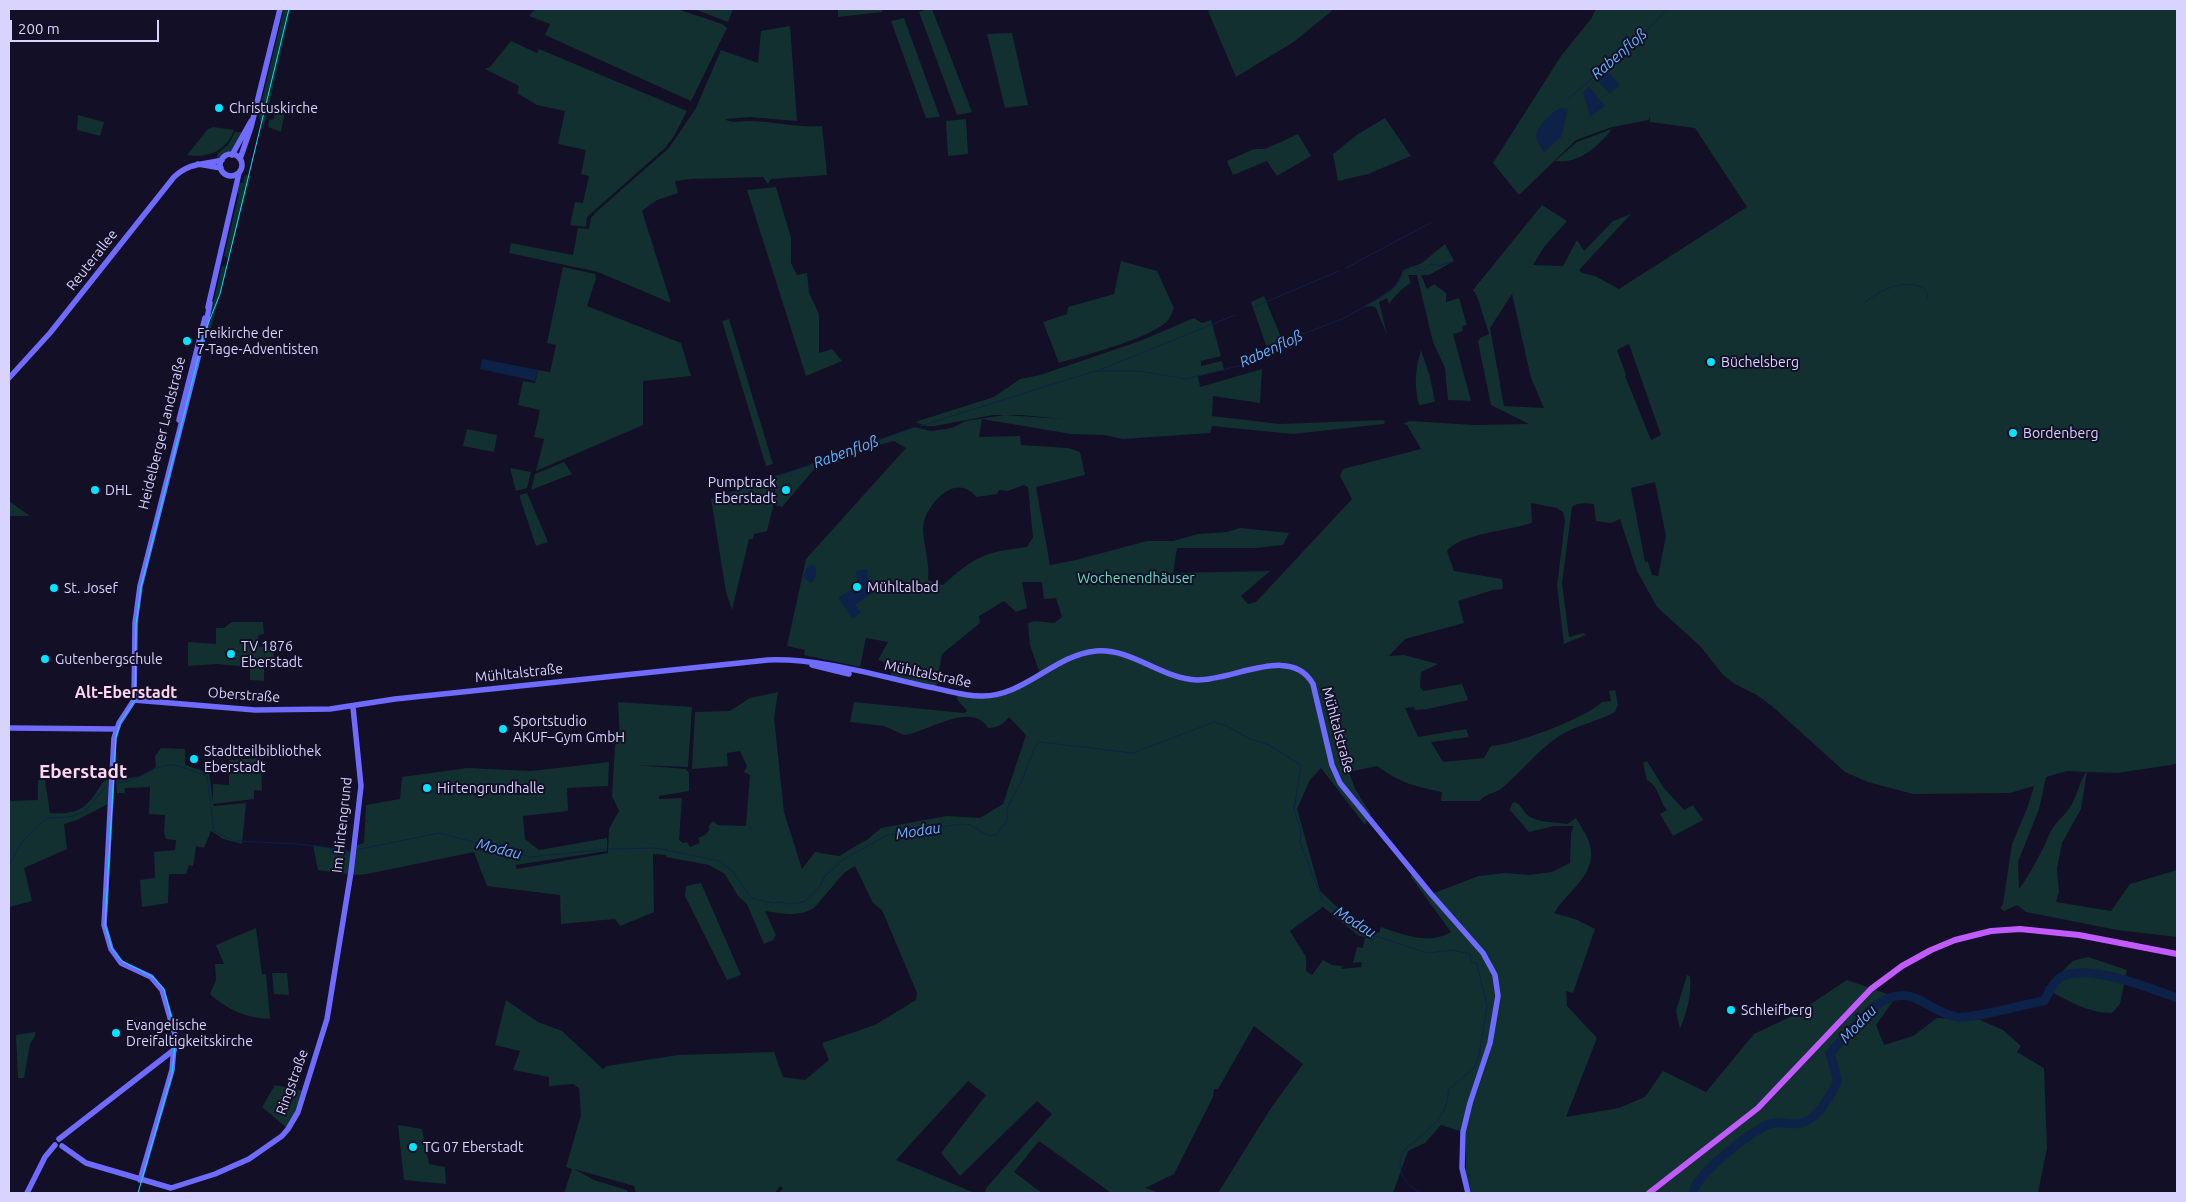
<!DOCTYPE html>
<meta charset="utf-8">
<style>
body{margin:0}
#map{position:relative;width:2186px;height:1202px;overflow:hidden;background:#130f26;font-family:Ubuntu,sans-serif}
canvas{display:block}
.frame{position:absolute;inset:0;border:10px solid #d9d4ff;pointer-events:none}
.scale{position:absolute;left:10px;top:20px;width:149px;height:22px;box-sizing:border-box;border:2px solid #d9d4ff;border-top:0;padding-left:6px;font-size:15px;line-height:18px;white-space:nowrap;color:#d9d4ff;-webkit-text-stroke:4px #130f26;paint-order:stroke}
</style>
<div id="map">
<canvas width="2186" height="1202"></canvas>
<div class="frame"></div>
<div class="scale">200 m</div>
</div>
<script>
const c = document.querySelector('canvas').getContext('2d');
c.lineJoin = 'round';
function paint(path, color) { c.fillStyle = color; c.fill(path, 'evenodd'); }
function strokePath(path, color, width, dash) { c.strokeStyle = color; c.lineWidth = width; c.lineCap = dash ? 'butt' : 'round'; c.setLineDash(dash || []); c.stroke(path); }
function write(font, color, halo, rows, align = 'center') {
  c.font = font + ' Ubuntu,sans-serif'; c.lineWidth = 4; c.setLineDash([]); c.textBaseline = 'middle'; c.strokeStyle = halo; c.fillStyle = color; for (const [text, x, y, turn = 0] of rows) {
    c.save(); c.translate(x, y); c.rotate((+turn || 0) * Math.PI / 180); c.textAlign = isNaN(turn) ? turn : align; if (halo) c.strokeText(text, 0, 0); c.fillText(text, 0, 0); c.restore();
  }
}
paint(new Path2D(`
 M284 9H291L264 126 260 121 259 112Z
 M535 9H677L722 24 727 28 691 101 545 35 550 24 529 16Z
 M694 9H733L728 22Z
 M838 9H882V12L838 17Z
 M927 9H932L972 112 957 115 919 12Z
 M1213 9H1334L1295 41 1236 77 1208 11Z
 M1596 9H2177V764L2117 773 2087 772 2081 809 2062 843 2057 869 2059 892 2056 902 2111 911 2130 884 2177 870V937L2117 930 2026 912 2017 905 2004 911 2000 908 2003 904 2012 844 2028 806 2034 786 2010 793 1913 794 1868 782 1845 772 1773 707 1757 695 1735 684 1723 675 1701 647 1657 607 1637 571 1620 519 1611 523 1596 521 1594 504C1586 503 1578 502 1572 507L1562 583 1569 637 1583 633 1586 635 1564 644 1557 586 1565 521 1563 512 1557 508 1531 503 1532 523C1511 530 1459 534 1447 551L1454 571 1502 579 1503 589 1493 590 1458 601 1464 623 1405 639 1389 656 1404 655 1438 664 1421 672 1420 687 1423 691 1462 684 1468 700 1428 709 1415 710 1414 707 1405 708 1418 737 1466 729 1469 737 1431 742 1443 762 1484 758 1491 746C1514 745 1586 718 1602 702L1611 701 1609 691 1615 690 1618 705 1615 712C1597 722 1576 725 1559 736 1538 750 1522 771 1502 788 1495 794 1485 793 1480 801H1441L1442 792C1413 786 1401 783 1377 766L1349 772 1355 789 1371 814 1365 825 1321 768 1310 780 1297 809 1320 891 1336 906 1379 933 1381 927C1404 935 1429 945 1451 932L1411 877 1412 871 1431 894 1479 876 1506 873 1529 875 1552 872 1570 863 1571 833 1574 826H1554L1529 832 1510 810 1512 803 1515 802C1521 805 1522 809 1526 814 1536 823 1555 822 1567 824L1576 818C1580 825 1586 834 1589 842 1600 873 1567 891 1554 913L1575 919 1595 929 1573 993 1566 991 1567 1006 1597 1038 1566 1117 1619 1108 1645 1097 1663 1071 1706 1092 1754 1034 1794 1015 1847 980 1896 997 1876 1025 1884 1045 1913 1036 1937 1018 1980 1020 2003 1030 2021 1046 2017 1052 2044 1068 2047 1148 2038 1193H1472L1466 1177V1133L1441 1125 1425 1143 1408 1151 1393 1193H1218L1271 1108 1303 1064 1254 1026 1218 1089H1214L1213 1097 1174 1174 1145 1188 1160 1193H1111L1039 1141 1014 1172 1042 1193H985L986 1188 1052 1114 1037 1101 960 1176 941 1153 986 1095 968 1081 896 1160 975 1193H779L783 1188 780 1186 775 1193H636L634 1186 574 1169 594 1180 627 1190 628 1193H564L572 1169 566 1167 581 1115 579 1088 573 1084 549 1086V1077L513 1070 520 1051 495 1045 506 1000 538 1022 562 1031 603 1069 607 1066 678 1055 774 1052 783 1077 805 1080 829 1060 822 1043 875 1025 916 1000 917 993 882 910 873 903 855 866 844 873 814 908C799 917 782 914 765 911L776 935 773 940 764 944 747 904 738 896 725 874 709 865 666 857V855L653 854 654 912 620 926 615 919 561 924 560 895 487 886 474 852 367 874 355 875 318 870 313 845 352 852 354 846 364 843 366 805 400 799 402 777 467 768 531 771 609 762 608 786 567 788 568 811 523 816 525 839 539 850 607 838V851L515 865 517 869 608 853 609 829 619 811 612 796 615 745 620 741 618 702 692 707 688 767 636 765 686 769 689 773V791L659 796V799L682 798 679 840 683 843 687 842 690 847 700 843 698 838 705 835 710 829 708 827 713 821 718 825 746 826 750 775 744 772 747 766 740 751 727 753 728 766 692 769 695 712 730 711 750 698 778 692 774 718 784 812 802 869 815 852 839 856 868 839 881 828 947 816 980 818 1003 804 1026 735 1009 717C1003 724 998 728 988 728 971 700 927 733 904 735L884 726 850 722 854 702 964 713 967 711 957 699V693L993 696 1040 674 1030 645 1028 623 1034 621 1054 623 1062 617 1056 598 1044 599 1042 582H1022L1027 608 1016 612 1004 601 979 616 980 623 942 654 936 688 890 679 893 665 878 660 888 642 866 638 860 667 804 655 805 650 787 646 806 559 906 448 894 441 848 453 838 463 832 456 915 427 931 431 952 428 966 421 1005 415 1063 419 1022 415H993L935 426H926L915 422 994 397 1020 379 1040 375 1140 341 1194 318 1202 323 1211 320 1221 356 1201 361V366L1222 361 1224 370 1198 376 1200 387 1262 369 1260 403 1213 396 1212 416 1280 424 1382 420 1385 421 1384 424 1293 434 1212 426 1210 433 1123 439 1104 435 1071 434 982 419 979 437 1020 436 1021 445 1068 448 1080 452 1085 475 1036 487 1050 565 1076 560 1147 541H1173L1198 534 1227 532 1240 528 1289 533 1283 545 1256 548H1177L1173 573 1270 571 1241 596 1248 604 1256 602 1352 499 1340 476 1343 469 1421 449 1407 425 1403 424 1409 421 1474 425 1529 424 1491 405 1478 342 1480 338 1489 334 1477 296 1473 290 1542 205 1567 221 1544 247 1533 265 1563 266 1577 240 1584 251 1613 221 1631 214 1579 270 1582 273 1595 276 1619 289 1747 207 1695 128 1650 122V116L1649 120 1612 127 1576 140 1519 195 1493 163 1561 56 1591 19ZM1512 294 1531 378 1544 408 1504 406 1490 328ZM1629 344 1661 435 1651 440 1625 376 1626 375 1617 350ZM1655 482 1666 536 1658 576 1652 575 1648 562H1645L1631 488ZM1024 485 1028 487 1033 537 1027 547C984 552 974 557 943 585L928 580C931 562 920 534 924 522 930 500 957 473 976 497L997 494 999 490 1008 491ZM2067 771 2086 772C2080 782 2077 794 2072 804 2066 815 2053 824 2049 835 2043 850 2029 876 2019 889L2018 862 2039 809 2046 777ZM1323 907 1359 936 1365 937 1363 948 1357 947 1353 963 1362 962 1361 967 1341 969 1342 966 1332 965 1323 960 1312 975 1306 971V957L1290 931Z
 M904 18 940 117 926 118 891 21Z
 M790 26 797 121 750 117 725 119C732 124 740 121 748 121 773 121 797 128 822 126L827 175 771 179 768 184 763 177 691 179 675 181 678 193 657 200 642 211 671 303 598 272 509 253 511 243 573 255 578 228 589 229 591 218 596 212 669 148 696 108 721 50 758 63 761 31Z
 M1012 33 1028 105 1005 108 987 34Z
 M511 41 537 53 539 49 687 111 674 136 665 148 587 217 586 227 570 225 575 202 583 203 589 176 581 174 586 150 558 144 565 111 537 105 517 93 519 86 485 69 490 67Z
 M277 103 286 105 281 132 268 127 269 120 274 119Z
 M78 115 104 122 100 136 77 130Z
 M1385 118 1411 156 1368 174 1338 181 1333 154 1358 134Z
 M966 119 968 154 948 156 946 121Z
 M213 127 234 130C227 150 208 159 187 155L208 129Z
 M1612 129C1598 147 1579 164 1555 161L1577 142Z
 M235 132H242L233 151 217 158 218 153 228 145Z
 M1298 134 1311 156 1277 176 1267 161 1233 175 1227 161 1254 149H1265Z
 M245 175 251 176 229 258 224 256 239 194 237 193 238 183H243Z
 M776 187 791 238V263L797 275 807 273 809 293 819 314V353L832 349 842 361 806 376 747 190Z
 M1445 244 1454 261 1429 275H1421L1427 289 1434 284 1446 293V302L1459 298 1467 325 1462 326 1463 331 1453 334 1471 401 1448 400 1445 368 1433 342 1417 275H1408L1411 283C1403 287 1394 297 1389 304L1387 298 1379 302 1387 335 1376 308 1372 306 1364 307C1381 298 1398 289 1403 270L1422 263Z
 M1121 261 1157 271 1174 308C1172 312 1171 316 1169 319 1156 337 1082 356 1059 363L1043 322 1067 314 1068 307 1114 294Z
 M222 266 227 267 210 332 207 329 213 314 211 312Z
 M563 267 595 274 596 278 587 306 681 343 691 376 643 381V425L536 471 544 439 534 437 540 410 518 405 523 381 535 383 538 370 550 372 556 345 547 343Z
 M1264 296 1283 342 1268 351 1251 302Z
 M729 319 773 464 766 466 722 321Z
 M1421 350 1430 377 1435 402 1419 405C1414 385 1415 370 1421 350Z
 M467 429 497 435 494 452 463 446Z
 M564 462 572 474 531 490 535 474Z
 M813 464 816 467 782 507 775 505V476Z
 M510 468 531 472 527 488 516 491Z
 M772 479 773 507 767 531 754 534 753 539H749L732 610 726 592 711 499Z
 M527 493 548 542 536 546 520 498V495Z
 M9 501 30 516H9Z
 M232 622H263L264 634 258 635 259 647H273L274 661 264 662V681L250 680V667L217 664 188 666V642L216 644V628H224Z
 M161 748 185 749V765L209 773 213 802V784L229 785V760L261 758 262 791 254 790V799L213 804 214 806 246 803 242 844 223 839 211 831 204 848 196 846 193 866 189 865 186 874H169L168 903 142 907 140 880 155 878 154 852 175 850 176 840 166 839 164 832 165 815 149 814 150 787 125 788V793H117L116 780 141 776 156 767 155 756Z
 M1647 761 1663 787 1684 810 1693 805 1703 820 1673 836 1660 814 1667 810C1659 801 1659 786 1647 780L1643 763Z
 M109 779 108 804 77 820 64 824 67 849 24 868 32 901 9 907V801L38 800V780H45L50 813C83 815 87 806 104 781Z
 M701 883 741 975 727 980 685 896 686 886Z
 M256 928 262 974H266L270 1019C246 1018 228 1010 210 994L216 980 215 964H224L216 945Z
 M2088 957 2127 970 2120 1004 2112 1013C2088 1013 2066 1000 2045 988L2073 961Z
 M272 973H287L289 995 274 994Z
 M1687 975 1690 976C1692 994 1687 1012 1680 1029L1676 1011Z
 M35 1032V1036L30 1044 24 1078H18L16 1035Z
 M275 1085 304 1091 288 1129 262 1107Z
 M398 1125 422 1129 429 1164 445 1167 446 1184 404 1180Z`), '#12302f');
paint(new Path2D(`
 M1606 70 1620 85 1610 94 1597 80Z
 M1589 87 1605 106 1590 117 1583 92Z
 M1561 108 1568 109 1561 137 1544 152C1541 147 1537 143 1536 138 1536 127 1552 111 1561 108Z
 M482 359 538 370 535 381 480 369Z
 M810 565 815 566C817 571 816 581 811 583L803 578 806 569Z
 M867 569 868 577 877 590 855 605 861 613 852 619 838 598 858 585 856 571Z`), '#0c2248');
strokePath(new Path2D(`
 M1569 98 1585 85 1610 60 1636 42 1667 9
 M1346 268 1432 222
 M1403 272 1412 266 1423 271 1430 264 1439 266 1451 262
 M1926 290 1928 298
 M1863 304C1878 290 1907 277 1925 289
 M1254 307 1339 271
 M1097 371 1235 315
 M920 426 1095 371H1139L1186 379 1250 363 1285 341 1342 319 1369 304 1393 289 1402 277
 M779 476 912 428
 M711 499 770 480
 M115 783C139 782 149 768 168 765 179 764 196 773 207 776L214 831 234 841 299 844 352 851
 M356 850 439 833 531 857 609 849 657 848 719 861 733 872 751 898 773 903 783 902 787 904 804 902 820 886 824 877 844 859 887 835 961 824 970 825 989 836 996 835 1007 821V808L1022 780 1035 747 1040 742 1133 753 1214 722 1227 726 1250 739 1269 745 1301 765 1294 809 1301 831 1300 843 1322 899 1343 918 1372 935 1428 953 1452 950 1470 954 1471 961 1477 964 1487 1006 1479 1055 1474 1068 1448 1090C1450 1117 1422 1135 1404 1150 1394 1169 1405 1186 1422 1193
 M9 865 22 842 47 818 70 817 85 812 108 784`), '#0c2248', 1);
strokePath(new Path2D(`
 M1693 1193C1695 1175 1755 1127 1773 1123 1783 1121 1794 1127 1804 1122 1820 1116 1830 1095 1838 1081L1830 1053C1851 1031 1881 984 1915 998 1929 1004 1940 1014 1957 1017 1973 1019 2024 1004 2044 1001 2049 993 2054 980 2063 976 2090 964 2150 988 2177 998`), '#0c2248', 9);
strokePath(new Path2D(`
 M220 165a11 11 0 1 1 22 0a11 11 0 1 1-22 0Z
 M232 155 251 121
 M240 159 251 127 280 9
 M198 164 221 168
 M208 307 239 173
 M9 378 50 333 174 177C190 162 203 165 222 160
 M179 420 205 318
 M812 665 849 674
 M134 700 255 710 330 709 395 699 768 660C820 658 878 676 929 687 946 690 963 696 981 696 1024 697 1054 655 1096 651 1132 648 1162 679 1197 680 1233 681 1291 644 1313 684L1332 765 1340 783 1431 894 1483 953 1495 975 1498 996 1490 1043 1470 1103 1463 1132 1462 1168 1468 1193
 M9 728 116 729
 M59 1139 175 1049
 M62 1146 86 1163 171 1188 215 1174 249 1159 282 1136 288 1129 298 1112 327 1019 351 872 361 786 353 707
 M140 1180 172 1070 175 1035 162 990 151 977 121 963 111 949 104 925 114 738 119 723 134 700 135 623 140 586 204 334 210 303
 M27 1193 45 1157 55 1145`), '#6f6bff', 5.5);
strokePath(new Path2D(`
 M1649 1193 1758 1108 1871 989 1902 966 1931 950 1955 940 1991 931 2020 929 2079 935 2177 954`), '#c25bff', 6);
strokePath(new Path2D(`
 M138 1193 172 1074 176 1036 164 989 153 977 122 961 112 949 105 925 116 737 120 723 135 700 136 625 141 587 204 334 220 294 289 9`), '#00e5ff', 1);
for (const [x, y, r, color] of [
 [219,108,5,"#00e5ff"],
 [187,341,5,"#00e5ff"],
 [1711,362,5,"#00e5ff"],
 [2013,433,5,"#00e5ff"],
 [95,490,5,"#00e5ff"],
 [786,490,5,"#00e5ff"],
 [857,587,5,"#00e5ff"],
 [54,588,5,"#00e5ff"],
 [231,654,5,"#00e5ff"],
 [45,659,5,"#00e5ff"],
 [503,729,5,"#00e5ff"],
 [194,759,5,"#00e5ff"],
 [427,788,5,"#00e5ff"],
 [1731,1010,5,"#00e5ff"],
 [116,1033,5,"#00e5ff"],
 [413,1147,5,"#00e5ff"]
]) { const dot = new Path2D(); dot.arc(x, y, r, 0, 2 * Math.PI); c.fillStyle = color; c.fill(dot); strokePath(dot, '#130f26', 2); }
write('14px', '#d9d4ff', '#130f26', [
 ["Christuskirche",229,108],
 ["Freikirche der",197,333],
 ["7-Tage-Adventisten",197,349],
 ["Büchelsberg",1721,362],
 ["Bordenberg",2023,433],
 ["Pumptrack",776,482,"right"],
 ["Eberstadt",776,498,"right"],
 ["DHL",105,490],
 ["Mühltalbad",867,587],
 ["St. Josef",64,588],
 ["TV 1876",241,646],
 ["Eberstadt",241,662],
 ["Gutenbergschule",55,659],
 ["Sportstudio",513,721],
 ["AKUF–Gym GmbH",513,737],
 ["Stadtteilbibliothek",204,751],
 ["Eberstadt",204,767],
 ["Hirtengrundhalle",437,788],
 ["Schleifberg",1741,1010],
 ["Evangelische",126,1025],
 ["Dreifaltigkeitskirche",126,1041],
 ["TG 07 Eberstadt",423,1147]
], 'left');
write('14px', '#d9d4ff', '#130f26', [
 ["Reuterallee",92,260,-52],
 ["Heidelberger Landstraße",162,433,-76],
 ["Mühltalstraße",519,673,-6],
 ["Mühltalstraße",928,674,12],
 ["Oberstraße",244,695,4],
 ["Mühltalstraße",1338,730,75],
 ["Im Hirtengrund",342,825,-84],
 ["Ringstraße",292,1082,-70]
]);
write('14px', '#5fe0c0', '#130f26', [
 ["Wochenendhäuser",1136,578]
]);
write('italic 15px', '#62b6ff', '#130f26', [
 ["Rabenfloß",1619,54,-41],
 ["Rabenfloß",1271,349,-25],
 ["Rabenfloß",846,452,-20],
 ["Modau",918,831,-9],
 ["Modau",499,849,14],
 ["Modau",1355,922,32],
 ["Modau",1858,1024,-46]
]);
write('bold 16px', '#ffd6f0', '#130f26', [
 ["Alt-Eberstadt",126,693]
]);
write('bold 19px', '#ffd6f0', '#130f26', [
 ["Eberstadt",83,772]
]);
</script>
